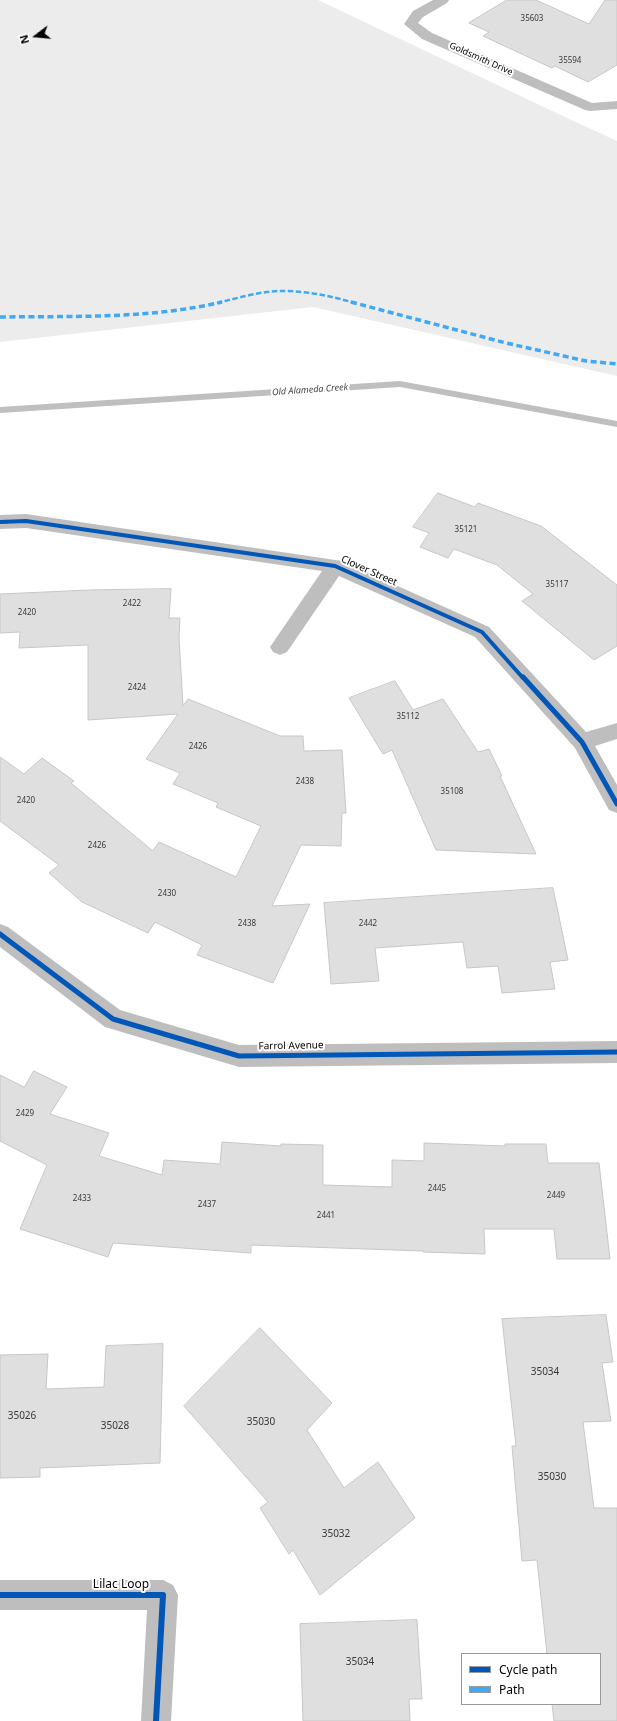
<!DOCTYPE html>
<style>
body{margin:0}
#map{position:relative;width:617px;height:1721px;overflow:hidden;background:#fff;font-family:"Noto Sans",sans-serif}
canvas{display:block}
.legend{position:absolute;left:461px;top:1653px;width:140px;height:52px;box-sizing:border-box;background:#fff;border:1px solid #999;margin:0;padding:5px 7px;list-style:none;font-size:12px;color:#000}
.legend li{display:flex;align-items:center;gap:8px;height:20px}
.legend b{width:20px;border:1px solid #999}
.north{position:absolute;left:16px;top:16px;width:40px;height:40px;-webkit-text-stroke:3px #fff;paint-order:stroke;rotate:254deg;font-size:11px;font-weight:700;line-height:16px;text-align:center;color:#000}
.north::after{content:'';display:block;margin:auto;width:14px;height:18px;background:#000;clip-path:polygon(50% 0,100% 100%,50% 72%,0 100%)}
</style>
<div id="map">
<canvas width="617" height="1721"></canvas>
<ul class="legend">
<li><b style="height:5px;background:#0057b8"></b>Cycle path</li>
<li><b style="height:5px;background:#3fa9f5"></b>Path</li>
</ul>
<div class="north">N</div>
</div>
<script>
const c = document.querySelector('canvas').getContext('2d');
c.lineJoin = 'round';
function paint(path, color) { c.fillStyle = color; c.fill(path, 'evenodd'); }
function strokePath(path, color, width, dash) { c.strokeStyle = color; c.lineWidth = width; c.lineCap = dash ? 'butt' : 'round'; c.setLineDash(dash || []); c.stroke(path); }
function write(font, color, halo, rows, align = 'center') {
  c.font = font + ' "Noto Sans",sans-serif'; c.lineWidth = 4; c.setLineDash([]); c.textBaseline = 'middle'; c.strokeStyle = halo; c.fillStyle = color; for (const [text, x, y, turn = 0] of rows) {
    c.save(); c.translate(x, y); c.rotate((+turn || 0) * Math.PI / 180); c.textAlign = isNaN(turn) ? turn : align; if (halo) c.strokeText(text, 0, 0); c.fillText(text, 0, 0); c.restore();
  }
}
paint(new Path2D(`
 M0 0H318L567 118 617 141V376L313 307 0 342Z`), '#ececec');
paint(new Path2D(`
 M400 381 617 421V427L400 387 0 413V407Z`), '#bfbfbf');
const building = new Path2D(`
 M507 0H536L589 24 605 0H617V65L588 82 555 66 552 68 483 36 489 32 469 23Z
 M438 493 475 507 478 503 541 526 617 585V646L594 660 522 601 533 594 497 565 454 549 448 558 420 547 429 533 413 527Z
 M171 589 169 618H180L179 637 183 706 188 699 280 736H303L304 751 342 750 346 813H342L341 846 301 845 272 906 310 904 273 983 197 955 202 945 155 922 148 933 82 902 49 873 59 865 0 821V757L24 774 42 758 74 781 71 783 153 851 159 842 236 877 261 826 216 807 218 803 173 784 180 773 146 759 178 714 88 720V645L19 648 20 632 0 633V594L90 590Z
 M395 681 413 710 443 699 478 752 489 749 502 776H500L536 854 436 850 392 750 383 754 349 698Z
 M553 888 568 960 550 962 555 989 502 993 498 966 467 968 463 942 375 948 379 981 331 984 324 903Z
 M34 1071 67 1087 50 1114 109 1133 99 1156 162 1175 164 1160 220 1164 222 1142 281 1146V1144L323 1145V1185L392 1187V1160L424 1161V1143L505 1146V1144H546L548 1163H599L610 1259H557L554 1229H484L485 1254 423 1252V1251L251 1245V1253L113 1243 108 1257 20 1229 47 1165 0 1141V1075L24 1087Z
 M606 1315 613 1362 602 1363 611 1421 583 1422 594 1508H617V1721H554L552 1704H600V1654H547L537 1560 522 1561 512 1446H516L502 1319Z
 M260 1328 332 1403 307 1430 344 1488 378 1462 415 1518 320 1595 293 1550 289 1554 260 1508 268 1502 184 1406Z
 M163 1344 160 1463 40 1468V1477L0 1478V1355L48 1354 46 1389 104 1387 106 1346Z
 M417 1620 422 1699H409L410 1721H303L300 1624Z`);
paint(building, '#dfdfdf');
strokePath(building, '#c7c7c7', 1);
paint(new Path2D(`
 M433 0H449L447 3 423 17 418 23 432 33 592 103 617 101V109L590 111 585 110 422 39 404 24 413 11Z
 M26 514 342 561 489 627 586 732 617 723V739L595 746 617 785V813L609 810 575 748 475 637 339 576 287 652 280 655 273 652 270 647 322 571 26 528 0 529V515Z
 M0 924 8 927 120 1010 239 1045 617 1041V1063L239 1067 105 1027 0 947Z
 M0 1580H163L173 1585 178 1595 171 1721H141L147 1610H0Z`), '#bebebe');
strokePath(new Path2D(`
 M217 303C238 298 261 291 282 291 307 291 331 296 355 303`), '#3fa9f5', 2.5, [5.5, 2.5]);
strokePath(new Path2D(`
 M351 302 506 343 586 361 617 364
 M0 317C74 316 150 319 222 302`), '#3fa9f5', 3.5, [6, 3.5]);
strokePath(new Path2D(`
 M0 522 26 521 335 566 482 632 523 678`), '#0057b8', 4);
strokePath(new Path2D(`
 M523 677 582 742 617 804
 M0 934 113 1019 239 1056 617 1052`), '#0057b8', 5);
strokePath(new Path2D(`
 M0 1595H163L156 1721`), '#0057b8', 6);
write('8px', '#383838', null, [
 ["35603",532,19],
 ["35594",570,61],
 ["35121",466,530],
 ["35117",557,585],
 ["2422",132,604],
 ["2420",27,613],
 ["2424",137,688],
 ["35112",408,717],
 ["2426",198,747],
 ["2438",305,782],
 ["35108",452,792],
 ["2420",26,801],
 ["2426",97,846],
 ["2430",167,894],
 ["2438",247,924],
 ["2442",368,924],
 ["2429",25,1114],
 ["2445",437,1189],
 ["2449",556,1196],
 ["2433",82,1199],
 ["2437",207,1205],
 ["2441",326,1216]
]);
write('9px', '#000', '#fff', [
 ["Goldsmith Drive",481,59,24]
]);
write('italic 9px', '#444', '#fff', [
 ["Old Alameda Creek",310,390,-4]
]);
write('10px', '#000', '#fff', [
 ["Clover Street",369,571,24],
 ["Farrol Avenue",291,1046,-1]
]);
write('10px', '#383838', null, [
 ["35034",545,1372],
 ["35026",22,1416],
 ["35030",261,1422],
 ["35028",115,1426],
 ["35030",552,1477],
 ["35032",336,1534],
 ["35034",360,1662]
]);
write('12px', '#000', '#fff', [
 ["Lilac Loop",121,1585]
]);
</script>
